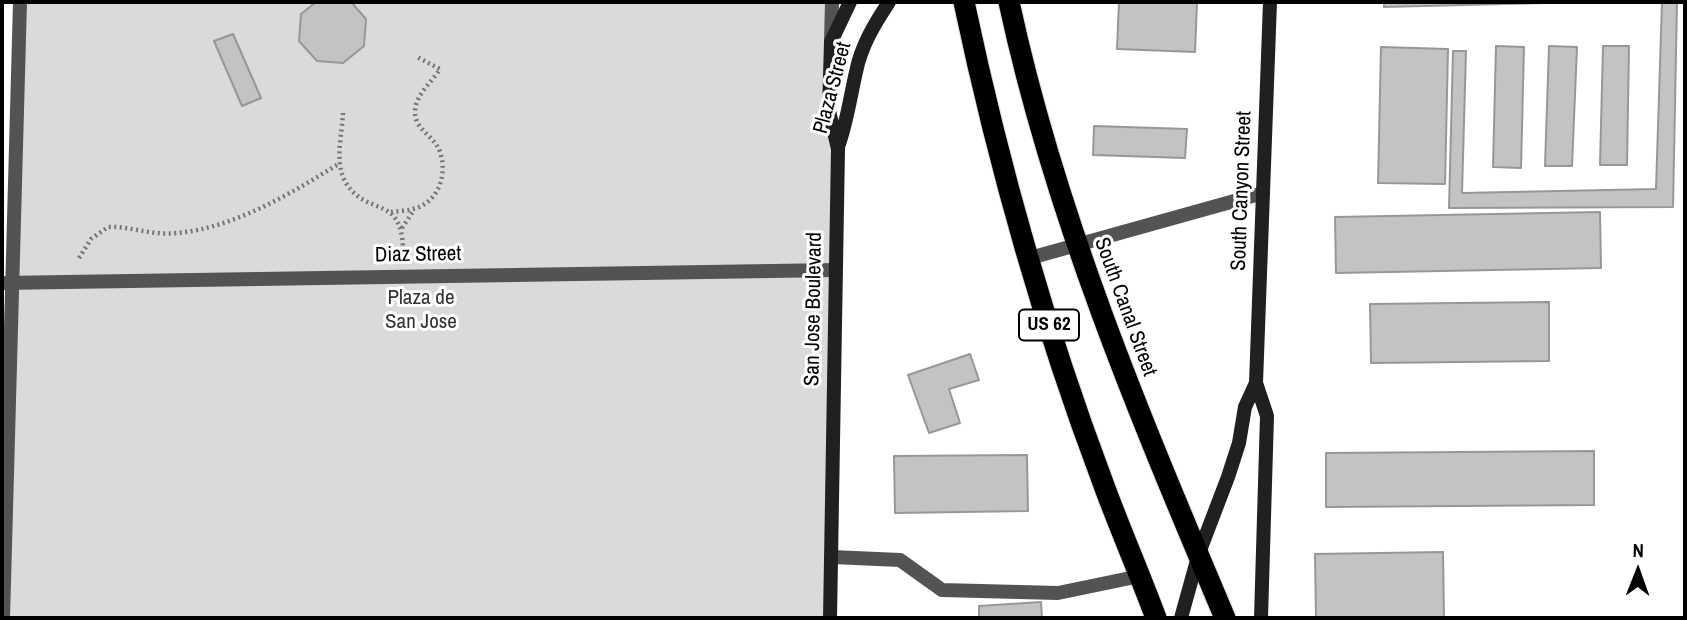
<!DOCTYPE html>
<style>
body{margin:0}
#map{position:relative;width:1687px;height:620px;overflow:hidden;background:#fff;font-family:"Archivo Narrow",sans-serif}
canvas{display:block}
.frame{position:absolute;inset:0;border:4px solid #000;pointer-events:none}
.north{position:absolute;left:1603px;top:536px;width:70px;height:70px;-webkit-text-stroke:5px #fff;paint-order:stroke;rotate:1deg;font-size:19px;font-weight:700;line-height:28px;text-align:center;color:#000}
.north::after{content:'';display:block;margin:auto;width:24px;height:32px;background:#000;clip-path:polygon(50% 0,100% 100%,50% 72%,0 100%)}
</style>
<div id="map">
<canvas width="1687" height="620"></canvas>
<div class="frame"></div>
<div class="north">N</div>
</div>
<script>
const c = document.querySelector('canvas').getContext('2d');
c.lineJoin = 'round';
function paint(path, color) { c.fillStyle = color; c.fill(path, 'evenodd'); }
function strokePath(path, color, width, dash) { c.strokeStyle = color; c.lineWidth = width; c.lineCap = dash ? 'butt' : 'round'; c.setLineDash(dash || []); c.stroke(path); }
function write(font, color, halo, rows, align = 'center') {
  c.font = font + ' "Archivo Narrow",sans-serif'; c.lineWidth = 6; c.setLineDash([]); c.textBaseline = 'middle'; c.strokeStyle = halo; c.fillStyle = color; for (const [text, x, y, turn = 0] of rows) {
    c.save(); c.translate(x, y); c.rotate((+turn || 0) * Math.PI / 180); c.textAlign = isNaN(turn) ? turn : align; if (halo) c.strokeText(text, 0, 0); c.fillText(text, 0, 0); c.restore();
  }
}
paint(new Path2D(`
 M20 2H832L838 149 830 618H3Z`), '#dadada');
const building = new Path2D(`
 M316 2H351L366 19 364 46 343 63 317 61 299 41 301 14Z
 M1119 2H1197L1195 52 1117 49Z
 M1384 2H1586L1384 7Z
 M1662 2H1677L1673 207 1449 208 1453 51H1466L1462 193 1656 189Z
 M233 34 261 98 242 106 214 41Z
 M1496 46 1524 47 1521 168 1493 167Z
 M1549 46 1577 47 1572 166H1545Z
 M1603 46H1629L1627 165H1600Z
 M1381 47 1448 49 1445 184 1378 183Z
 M1094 126 1187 129 1185 158 1093 155Z
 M1600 212 1601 268 1336 273 1335 217Z
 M1549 302V361L1371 363 1370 304Z
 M970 354 979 380 949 389 960 423 929 433 908 375Z
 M1594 451V505L1326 507V453Z
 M1027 455 1028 511 895 513 894 456Z
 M1443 552 1444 618H1316L1315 554Z
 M1041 602 1042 618H979V606Z`);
paint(building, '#c3c3c3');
strokePath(building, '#979797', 2);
const highway = new Path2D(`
 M964 2C998 163 1044 326 1102 480 1119 527 1139 572 1156 618
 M1009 2C1055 216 1140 417 1225 618`);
strokePath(highway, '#dbdbdb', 23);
strokePath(new Path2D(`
 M343 113C342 135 334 163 346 183 367 217 401 194 403 248
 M391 212C398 211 406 211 413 209 438 203 448 175 440 152 435 136 414 130 415 111 416 94 432 82 440 69L417 57
 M402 228 414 210
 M79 258 91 239 108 227C131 226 152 236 177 233 234 228 292 193 340 163`), '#757575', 4.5, [2, 3.5]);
strokePath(new Path2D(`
 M832 557 900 560 942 590 1058 593 1140 576`), '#535353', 14);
strokePath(new Path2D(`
 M831 42 832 2
 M1030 258 1263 193
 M2 283 835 270
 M3 618 20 2`), '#535353', 14);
strokePath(new Path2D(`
 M838 147C847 122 850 98 856 72 861 46 875 23 889 2
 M830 618 838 149 829 111 831 42 850 2
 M1181 618 1199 553 1228 477 1239 443 1245 407 1256 383
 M1261 618 1267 416 1256 383 1270 2`), '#202020', 14);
strokePath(highway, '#000', 21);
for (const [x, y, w] of [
 [1049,325,60]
]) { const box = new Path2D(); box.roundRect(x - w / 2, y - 15.5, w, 31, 5); c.fillStyle = '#fff'; c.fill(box); strokePath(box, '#000', 2); }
write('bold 19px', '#000', null, [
 ["US 62",1049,325]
]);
write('21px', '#000', '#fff', [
 ["Plaza Street",833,88,-75],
 ["South Canyon Street",1242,191,-88],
 ["Diaz Street",418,255,-1],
 ["South Canal Street",1125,307,70],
 ["San Jose Boulevard",814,309,-89]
]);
write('21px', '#313131', '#fff', [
 ["Plaza de",421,298],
 ["San Jose",421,322]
]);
</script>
